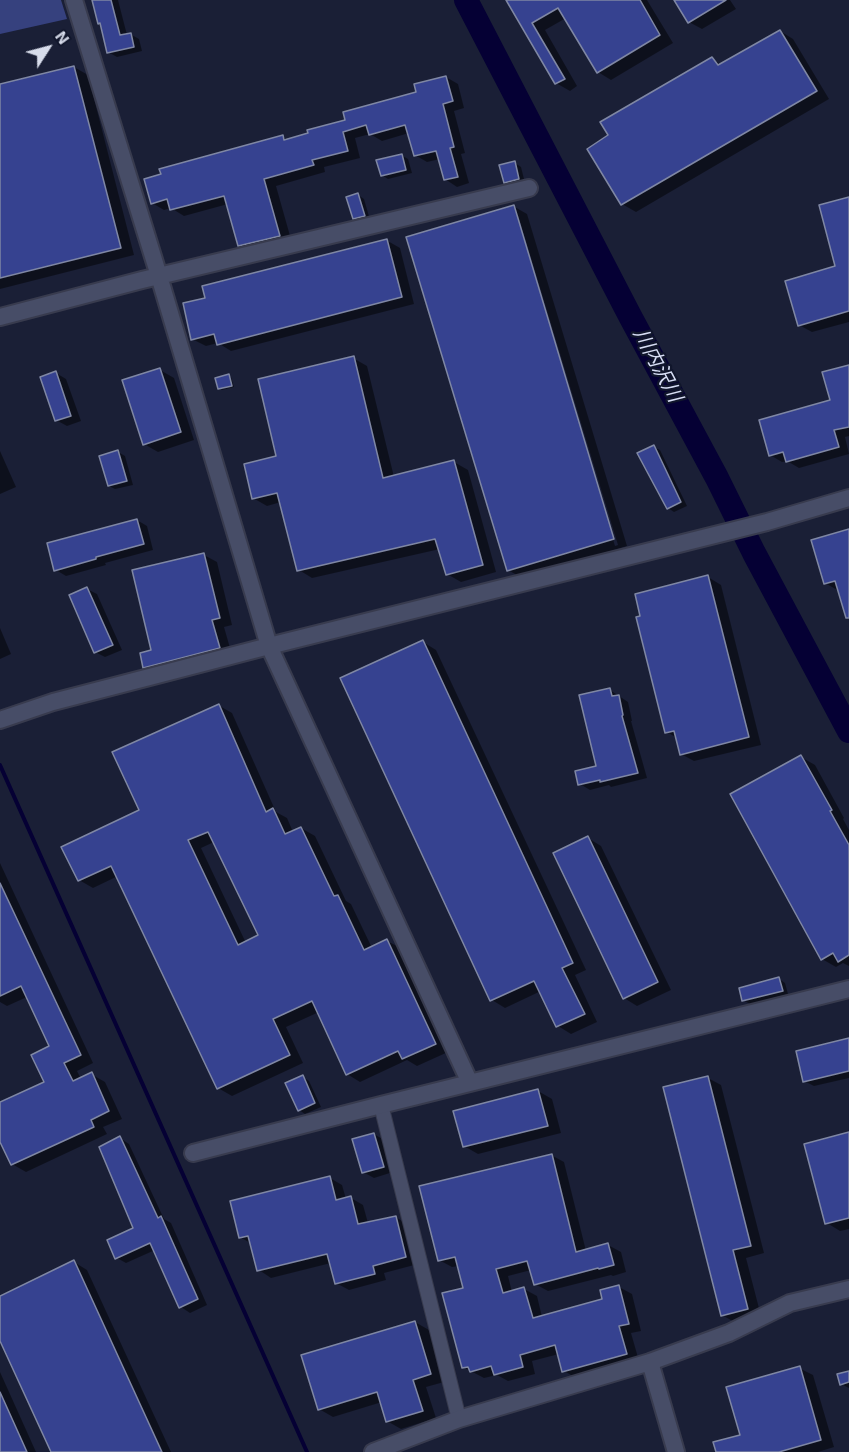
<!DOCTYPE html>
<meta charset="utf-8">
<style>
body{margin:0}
#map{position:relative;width:849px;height:1452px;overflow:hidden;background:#1a1f36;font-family:"Exo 2",sans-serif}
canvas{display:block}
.north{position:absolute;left:18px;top:18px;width:60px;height:60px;-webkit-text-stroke:4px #11162c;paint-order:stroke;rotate:54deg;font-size:16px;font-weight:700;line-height:24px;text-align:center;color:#d7dceb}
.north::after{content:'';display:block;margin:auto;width:21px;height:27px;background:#d7dceb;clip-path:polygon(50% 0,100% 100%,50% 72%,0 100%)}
</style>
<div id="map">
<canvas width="849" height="1452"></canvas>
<div class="north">N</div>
</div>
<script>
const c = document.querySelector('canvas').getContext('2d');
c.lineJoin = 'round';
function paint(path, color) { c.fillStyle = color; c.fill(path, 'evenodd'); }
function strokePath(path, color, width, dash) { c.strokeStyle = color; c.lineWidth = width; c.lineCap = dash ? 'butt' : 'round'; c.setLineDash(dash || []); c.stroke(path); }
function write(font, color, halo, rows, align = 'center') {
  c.font = font + ' "Exo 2","Noto Sans JP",sans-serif'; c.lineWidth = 4.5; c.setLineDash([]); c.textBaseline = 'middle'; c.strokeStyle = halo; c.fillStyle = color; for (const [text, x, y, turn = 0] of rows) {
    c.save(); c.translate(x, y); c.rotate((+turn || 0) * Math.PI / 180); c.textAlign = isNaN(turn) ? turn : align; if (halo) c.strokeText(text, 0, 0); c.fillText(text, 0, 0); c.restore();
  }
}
paint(new Path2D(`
 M0 0H61L67 19 0 34Z`), '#36417e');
paint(new Path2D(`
 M93 0H118L127 35 130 34 139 39 142 51 117 57 108 52 102 25 99 23Z
 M508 0H647L673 43 611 80 598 72 566 18 545 30 577 86 570 91 556 83Z
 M676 0H730L736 9 702 29 689 22Z
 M780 31 793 39 829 99 636 212 622 204 610 136 712 59 722 65Z
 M74 67 88 75 134 255 0 289V86Z
 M446 77 458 84 464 108 454 111 465 153 461 154 469 183 457 187 445 179 440 159 427 162 415 155 409 133 382 141 370 134 355 138 360 158 324 167 325 172 276 186 292 243 251 253 239 245 228 204 184 216 171 208 164 210 152 203 283 137 289 140 347 121 418 93Z
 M401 155 408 159 412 173 388 179 382 175Z
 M515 163 521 167 525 183 511 186 505 182Z
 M358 195 364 199 370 220 361 222 354 218Z
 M849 199V322L812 332 799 325 837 267Z
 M513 206 527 214 627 546 522 578 508 570ZM515 215H518L618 545 615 546Z
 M386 240 400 248 414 304 231 351 218 343 206 346 192 339 207 299Z
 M353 358 367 366 394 477 454 462 468 470 496 572 461 582 447 574 440 549 312 578 299 570 281 502 267 506 253 498 278 457Z
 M849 367V436L845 437 849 454 799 468 787 461 782 462 770 455 832 401Z
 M160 370 174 378 194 440 158 452 144 444Z
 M56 373 66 379 81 421 67 426 56 420Z
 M228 376 231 377 234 387 222 390 219 388Z
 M654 447 660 450 687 506 674 512 668 508Z
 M0 451 16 487 0 494Z
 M118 452 125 456 133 485 115 489 109 486Z
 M137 520 147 526 153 550 105 563 106 565 66 576 56 570Z
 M849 531V603L839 591 825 583Z
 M204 555 217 562 232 625 224 627 232 655 158 674 145 667Z
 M708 577 721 585 761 745 694 761 681 754 677 738 667 732Z
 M87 589 97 594 122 650 105 657 95 652Z
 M0 628 11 654 0 659Z
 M423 642 436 650 586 970 575 975 597 1022 571 1034 558 1026 541 991 505 1008 492 1000Z
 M610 690 628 702 632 721H631L647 778 611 787 609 785 590 790 580 784 598 767Z
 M218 705 232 713 276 812 287 818 293 832 301 828 315 836 346 901 351 904 372 948 387 941 401 948 448 1052 417 1066 407 1060 360 1082 347 1074 319 1012 286 1027 303 1063 232 1096 218 1088 118 876 93 888 79 880 141 811ZM214 842 260 936 246 943 201 848Z
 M801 757 815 765 844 818 843 819 849 830V966L843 963 836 967 822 959Z
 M588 838 601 846 671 990 637 1006 624 998Z
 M0 863 93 1063 77 1071 81 1079 91 1074 105 1082 122 1119 103 1127 107 1134 26 1172 12 1164 0 1138V1104L46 1083 51 1047 27 997 7 1006 0 1002Z
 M779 979 785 983 788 994 750 1004 743 1000Z
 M849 1040V1078L814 1086 804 1081Z
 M303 1077 309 1081 321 1107 305 1114 299 1110Z
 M708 1078 721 1085 764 1253 746 1258 761 1316 736 1323 722 1315Z
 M538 1091 552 1099 561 1133 478 1154 464 1146Z
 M374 1134 384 1140 393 1172 374 1178 363 1172Z
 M849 1134V1229L840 1231 827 1223Z
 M120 1138 129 1144 164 1219 171 1223 207 1305 190 1313 181 1307 155 1250 126 1263 117 1258 135 1229Z
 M551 1155 564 1162 586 1251 608 1245 621 1252 626 1272 613 1276 611 1275 548 1291 535 1284 531 1270 508 1276 512 1292 524 1289 537 1296 542 1317 604 1300 619 1287 632 1294 641 1331 631 1333 639 1361 576 1378 564 1371 559 1354 532 1361 535 1374 508 1381 497 1375 484 1378 463 1367 465 1289 459 1266 452 1267 439 1260Z
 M330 1178 342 1185 346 1199 351 1198 363 1205 368 1223 396 1217 408 1225 418 1264 384 1273 386 1280 349 1290 336 1283 331 1263 271 1278 259 1270 252 1244 240 1237Z
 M74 1262 87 1270 171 1452H53L0 1337V1298Z
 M415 1322 429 1330 444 1382 426 1387 436 1418 401 1429 387 1421 382 1402 333 1417 319 1409Z
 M799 1368 813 1375 834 1447 818 1452H717L742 1436Z
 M0 1372 36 1452H0Z
 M849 1372V1388L841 1384Z`), '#0007');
strokePath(new Path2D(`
 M0 765 307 1452`), '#050034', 4);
strokePath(new Path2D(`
 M466 0 630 316 717 478 754 553 849 731`), '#050034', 24);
const building = new Path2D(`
 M92 0H111L120 35 131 33 134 47 107 53 100 23 98 24Z
 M506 0H640L660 35 597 73 558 8 532 23 565 79 555 84Z
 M674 0H726L688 23Z
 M780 30 817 91 621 205 587 149 608 135 600 122 712 57 718 65Z
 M74 66 121 248 0 278V84Z
 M446 76 453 101 443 104 454 147 450 148 458 177 444 180 436 151 414 156 405 125 369 135 366 125 343 132 348 151 312 160 314 165 264 179 280 236 238 246 224 196 170 210 167 199 151 204 144 179 161 174 159 169 283 135 284 140 308 133 307 130 345 120 343 112 416 92 414 84Z
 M402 154 406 170 381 176 376 160Z
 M515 161 519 179 504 183 499 165Z
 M358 193 365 216 353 219 346 197Z
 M849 197V311L798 326 785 281 835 266 819 205Z
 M514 205 614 539 507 571 406 237Z
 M387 239 402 297 217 345 214 334 191 340 183 303 205 298 202 286Z
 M354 356 383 478 454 460 483 565 446 575 435 539 297 571 277 493 252 499 244 464 276 456 258 379Z
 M849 365V427L834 430 839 447 786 462 783 452 769 456 759 420 830 400 822 372Z
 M160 368 181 432 143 445 122 380Z
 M56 371 71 416 55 421 40 377Z
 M229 374 232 386 218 389 215 378Z
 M654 445 681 502 667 509 637 453Z
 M118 450 127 481 108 486 99 456Z
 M137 519 144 544 96 557V559L54 571 47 543Z
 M849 529V618H846L835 581 824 584 811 540Z
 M204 553 220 618 212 620 220 648 143 668 140 653 151 650 132 570Z
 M708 575 749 737 680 755 674 731 665 733 636 617 640 616 635 594Z
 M87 587 113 645 94 653 69 595Z
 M423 640 573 963 562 968 585 1014 556 1027 534 981 490 1001 340 678Z
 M610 688 612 696 619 695 623 715 622 716 638 773 600 782V780L578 785 575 771 596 766 579 695Z
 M219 704 266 812 273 808 285 834 301 827 334 896 338 895 364 950 387 939 436 1044 402 1059 398 1051 346 1075 312 1001 273 1019 290 1055 217 1089 111 866 78 881 61 847 139 810 112 752ZM208 832 258 935 238 945 188 840Z
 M801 755 832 810 830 811 849 845V955L838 962 833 953 821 960 730 794Z
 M588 836 658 982 623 999 553 853Z
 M0 883 81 1055 64 1063 73 1081 92 1072 109 1111 91 1120 94 1127 11 1165 0 1142V1102L44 1082 31 1055 49 1046 21 986 0 996Z
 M779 977 783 991 742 1001 739 988Z
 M849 1038V1071L803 1082 796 1051Z
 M303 1075 315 1103 298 1111 285 1083Z
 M708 1076 751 1246 733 1250 748 1309 721 1316 663 1087Z
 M538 1089 548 1126 463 1147 453 1111Z
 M849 1132V1218L825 1224 804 1144Z
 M374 1133 384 1167 362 1173 352 1139Z
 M120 1136 158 1218 161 1216 198 1299 179 1308 150 1243 115 1259 107 1240 133 1228 99 1147Z
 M552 1154 576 1252 608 1243 614 1265 599 1269 598 1268 534 1285 527 1261 496 1269 503 1293 524 1287 533 1318 602 1299 600 1290 619 1285 629 1324 619 1326 627 1354 562 1372 555 1345 520 1355 523 1367 494 1375 491 1366 470 1372 468 1367 462 1368 442 1293 463 1288 455 1257 438 1261 419 1186Z
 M330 1176 336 1200 351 1196 358 1224 396 1216 406 1257 373 1266 375 1274 335 1284 327 1254 257 1271 248 1236 239 1238 230 1201Z
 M74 1260 162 1452H51L0 1341V1296Z
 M415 1321 431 1374 413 1380 423 1411 386 1422 377 1392 318 1410 301 1355Z
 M800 1366 821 1440 779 1452H716L713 1442 740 1435 726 1387Z
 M849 1371V1382L840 1385 837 1374Z
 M0 1392 27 1452H0Z`);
paint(building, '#364290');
strokePath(building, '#7f87a4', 1.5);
const minor = new Path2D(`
 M381 1105 459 1419`);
const tertiary = new Path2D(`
 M74 0 159 276 269 646 470 1083
 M0 317 142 280 529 188
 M0 720 53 702 269 646 767 522 849 498
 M193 1153 381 1105 849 989
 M650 1362 676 1452
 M373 1452 459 1419 650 1362 729 1333 790 1303 849 1289`);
strokePath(minor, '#383b4e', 16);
strokePath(tertiary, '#383b4e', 20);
strokePath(minor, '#474d67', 14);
strokePath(tertiary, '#474d67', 16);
write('italic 20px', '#d8def5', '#11162c', [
 ["川内沢川",658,365,62]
]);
</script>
